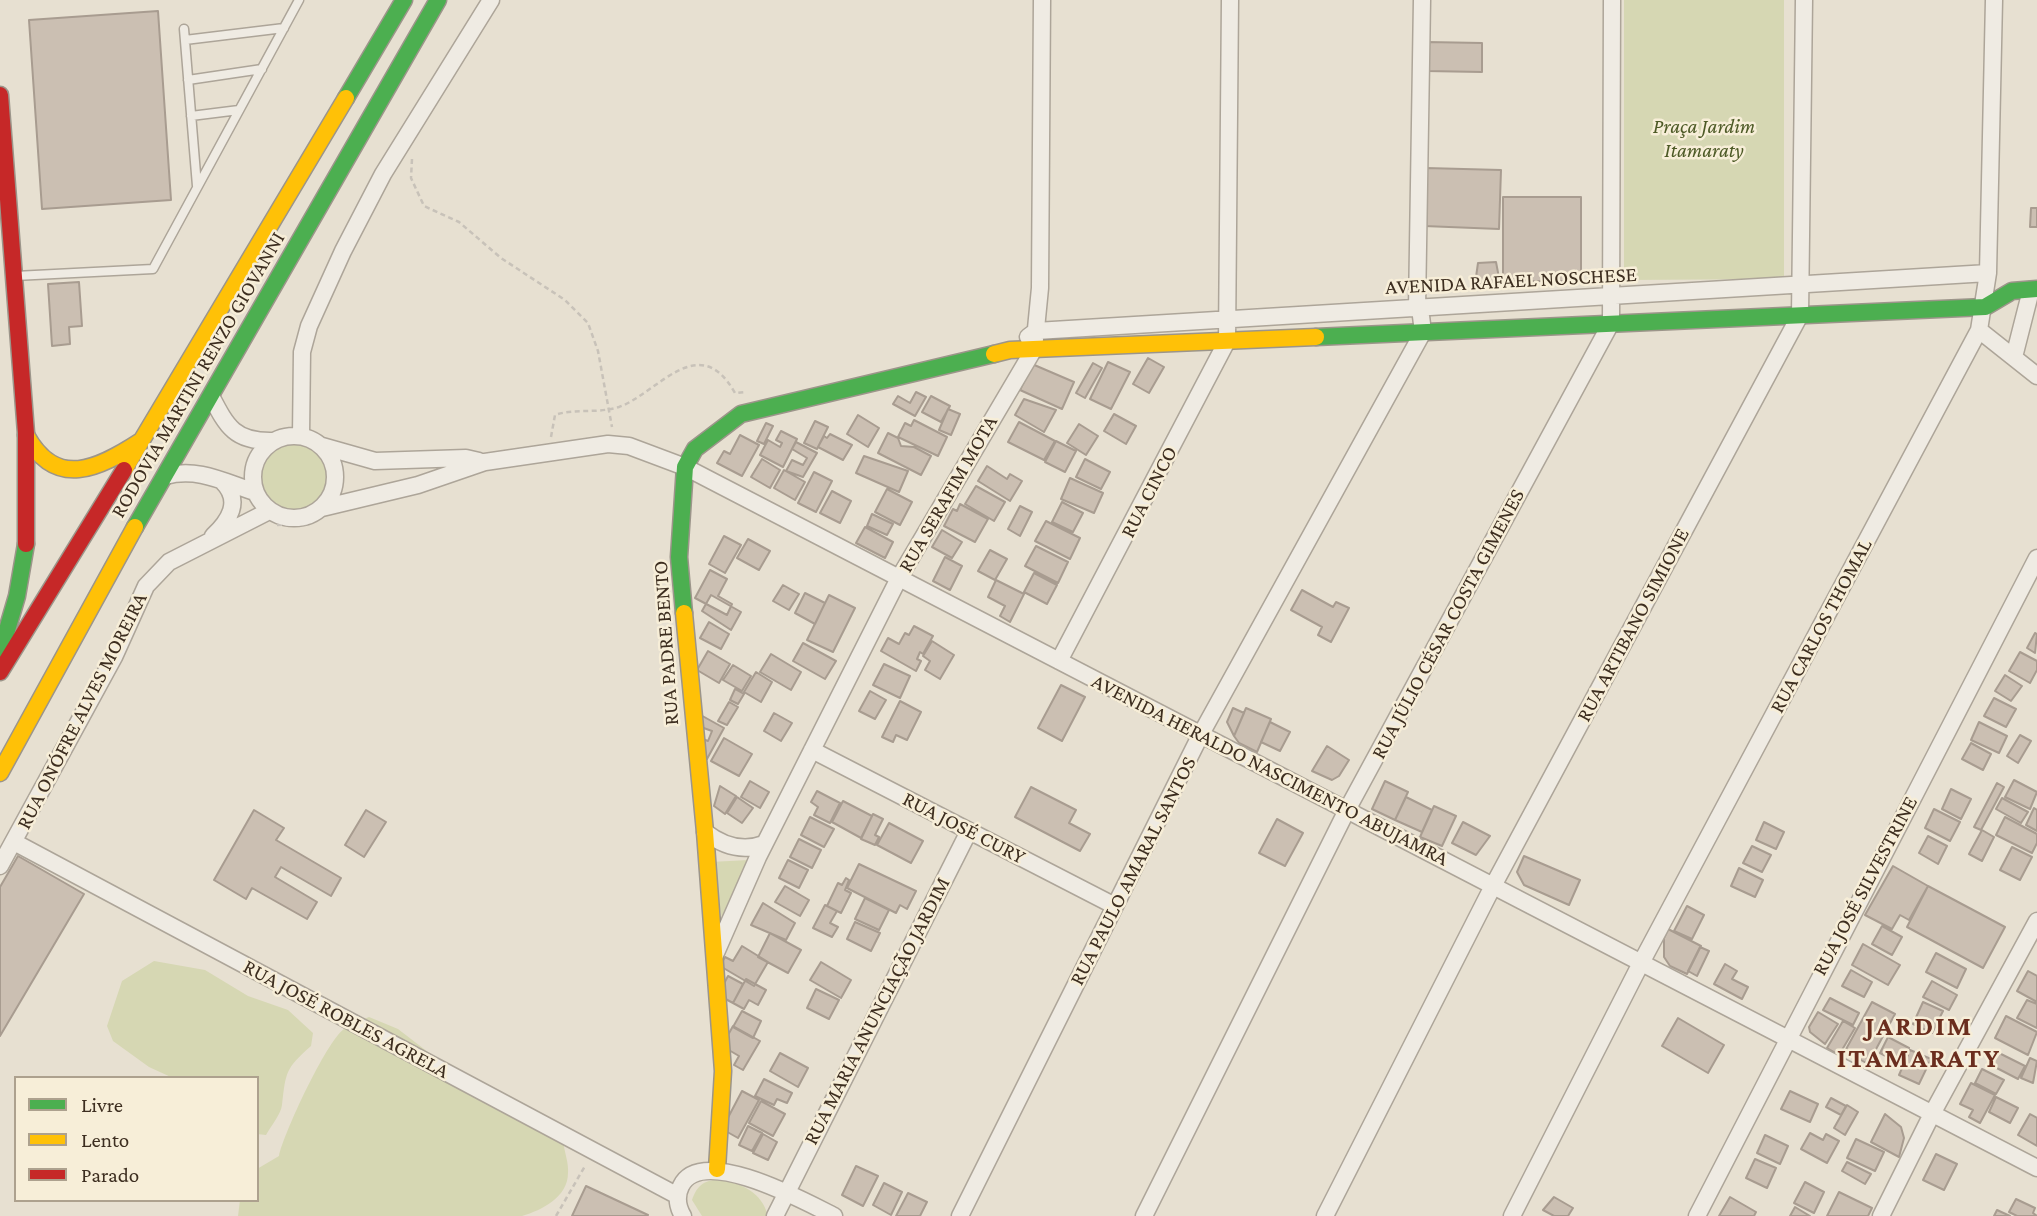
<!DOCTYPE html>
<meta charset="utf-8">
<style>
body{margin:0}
#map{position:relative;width:2037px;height:1216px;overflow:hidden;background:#e7e0d1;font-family:"Crimson Pro",serif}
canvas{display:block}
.legend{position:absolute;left:14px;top:1076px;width:245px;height:126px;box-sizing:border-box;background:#f7eed8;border:2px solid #ada18e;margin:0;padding:9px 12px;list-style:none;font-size:21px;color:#3d2e20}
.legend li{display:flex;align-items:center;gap:14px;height:35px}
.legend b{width:35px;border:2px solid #ada18e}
</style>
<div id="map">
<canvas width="2037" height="1216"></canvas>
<ul class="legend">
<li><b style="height:9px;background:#4caf50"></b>Livre</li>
<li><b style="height:9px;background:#ffc107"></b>Lento</li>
<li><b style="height:9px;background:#c62828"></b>Parado</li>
</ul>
</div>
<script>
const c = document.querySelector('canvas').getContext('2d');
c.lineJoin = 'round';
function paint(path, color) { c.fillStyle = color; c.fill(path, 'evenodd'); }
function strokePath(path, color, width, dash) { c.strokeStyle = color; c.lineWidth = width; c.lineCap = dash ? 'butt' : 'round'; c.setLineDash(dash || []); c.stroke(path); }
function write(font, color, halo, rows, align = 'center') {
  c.font = font + ' "Crimson Pro",serif'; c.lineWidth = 5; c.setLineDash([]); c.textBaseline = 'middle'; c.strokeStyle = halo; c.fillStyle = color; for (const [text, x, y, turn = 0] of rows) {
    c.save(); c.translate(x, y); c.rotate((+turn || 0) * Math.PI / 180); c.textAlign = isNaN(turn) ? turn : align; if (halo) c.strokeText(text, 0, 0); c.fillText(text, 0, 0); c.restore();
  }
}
paint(new Path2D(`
 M1624 0H1784V279L1624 280Z
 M259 477a35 35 0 1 1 70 0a35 35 0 1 1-70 0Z
 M749 860 723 923 710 862Z
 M154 961 205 970 248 996 288 1010 313 1033 311 1046C285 1069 286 1072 282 1105 281 1114 271 1126 266 1135L257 1134V1078H173L149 1067 113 1041 107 1026 122 981Z
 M369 1017 398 1029 450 1069 563 1140C564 1151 569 1163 568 1173 568 1197 542 1210 522 1216H238L240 1200H257V1169L279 1156C284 1133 326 1042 344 1029 351 1024 361 1020 369 1017Z
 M718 1179C741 1183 762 1192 768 1216H702L692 1200C697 1186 703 1181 718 1179Z`), '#d6d7b3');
const building = new Path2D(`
 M158 11 171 200 42 209 29 20Z
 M1427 42 1482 43V72L1426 71Z
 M1426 168 1501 170 1499 229 1424 226Z
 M1503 197H1581V281H1503Z
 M2031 208H2037V227H2030Z
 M1496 262 1500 283 1475 284 1478 263Z
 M79 282 82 326 69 327 70 344 52 346 48 284Z
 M1148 358 1164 367 1149 393 1133 384Z
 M1108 362 1130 372 1111 409 1090 399Z
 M1093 363 1102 368 1085 398 1076 393Z
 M1032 364 1074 382 1062 409 1020 390Z
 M916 392 926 397 915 416 893 404 898 396 910 403Z
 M931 396 950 406 941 422 922 412Z
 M1024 399 1056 410 1044 432 1015 415Z
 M948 409 960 414 951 435 939 430Z
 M1114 414 1136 426 1126 444 1104 431Z
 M858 415 879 428 868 447 847 434Z
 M914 420 947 437 938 456 898 437 905 423 911 426Z
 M815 421 828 427 817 449 804 443Z
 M1019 422 1055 441 1044 460 1008 442Z
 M766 423 773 426 764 444 757 441Z
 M1079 424 1098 436 1086 455 1067 443Z
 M781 431 797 439 783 467 760 455 768 440 780 447 782 443 776 440Z
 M888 433 898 438 901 446 914 447 931 456 921 475 878 453Z
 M830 434 852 445 843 460 818 447 824 436 827 438Z
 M740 435 759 445 742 476 717 463 724 451 730 454Z
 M1056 441 1076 451 1065 472 1045 462Z
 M796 442 817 453 803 477 786 471 792 460 803 465 807 458 792 449Z
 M864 456 908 471 899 492 856 473Z
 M762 459 780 470 770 488 751 477Z
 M1085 459 1110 472 1101 489 1076 477Z
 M987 466 1007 479 1010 474 1022 481 1010 501 978 481Z
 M784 470 805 482 795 500 774 488Z
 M814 472 832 481 816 512 798 503Z
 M1070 478 1103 493 1094 513 1061 499Z
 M976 486 1005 502 994 521 965 504Z
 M887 489 912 502 900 525 875 512Z
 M832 491 851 501 840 523 820 513Z
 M1062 502 1083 513 1073 532 1052 522Z
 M960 504 988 519 975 542 944 526 953 509 957 511Z
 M1020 506 1032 512 1020 536 1008 529Z
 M872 514 893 524 887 535 867 526Z
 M1046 521 1080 538 1070 559 1035 541Z
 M865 527 893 542 885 558 856 543Z
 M942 530 962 542 952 558 932 547Z
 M724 536 741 545 725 573 709 564Z
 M748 539 770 551 759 570 737 558Z
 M1036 546 1068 562 1058 583 1025 566Z
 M990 550 1007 559 995 580 978 571Z
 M945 557 962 566 950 590 933 581Z
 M710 570 727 579 718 596 732 604 727 615 695 598Z
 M1034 573 1057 585 1047 604 1024 592Z
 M996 580 1024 594 1010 622 1000 616 1005 606 988 597Z
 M783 585 799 594 789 610 773 601Z
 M1302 590 1333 607 1336 602 1349 608 1331 642 1318 635 1322 627 1291 610Z
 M805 593 825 603 815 624 795 613Z
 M711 595 741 612 731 630 702 611Z
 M829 595 855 608 833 652 807 640Z
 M709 622 729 634 721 649 700 638Z
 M914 626 933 636 923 654 920 652 917 659 921 661 916 671 881 651 888 638 899 644 905 633 909 635Z
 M2035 633 2037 634 2035 653 2027 648Z
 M932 641 954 655 940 679 925 670 930 661 923 656Z
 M803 643 836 661 825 679 793 661Z
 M708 651 730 664 719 683 697 670Z
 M2020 652 2037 661V670L2030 683 2009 671Z
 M771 654 801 672 791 690 760 672Z
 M884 664 910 676 900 698 873 685Z
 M733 665 751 676 742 691 723 680Z
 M756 672 772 682 761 702 744 692Z
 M2005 675 2022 686 2011 701 1995 691Z
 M1061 685 1085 697 1062 741 1038 728Z
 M735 689 744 694 738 704 730 700Z
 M870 691 886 700 875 719 859 711Z
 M1994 698 2016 709 2006 727 1984 716Z
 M900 701 921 712 907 740 896 735 893 742 882 737Z
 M729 702 738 707 727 725 718 721Z
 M1233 708 1244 713 1234 736 1227 722Z
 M1246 708 1271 719 1257 752 1239 743 1234 736Z
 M697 713 724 728 707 759 700 738 708 741 712 731 698 726Z
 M774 713 792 723 781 741 764 731Z
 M1270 722 1290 732 1280 751 1261 742Z
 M1979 722 2007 736 1999 753 1971 740Z
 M2020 735 2031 741 2018 763 2007 756Z
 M724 738 752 754 739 776 711 761Z
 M1971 743 1991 754 1983 770 1962 759Z
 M1327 746 1349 760 1339 776 1332 780 1312 771Z
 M2014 780 2037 792 2030 809 2005 797Z
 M750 781 769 792 760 808 741 797Z
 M1385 781 1408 792 1395 820 1372 809Z
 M1997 783 2004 787 1981 830 1974 827Z
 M720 786 736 796 725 814 714 806Z
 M1031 787 1076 810 1069 823 1090 834 1080 851 1015 817Z
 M1951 789 1971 799 1961 819 1942 809Z
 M817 791 840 803 830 823 814 815 818 807 811 802Z
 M737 797 753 808 742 823 727 813Z
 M1406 797 1432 810 1422 832 1395 820Z
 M2002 798 2028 812 2021 823 1996 809Z
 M843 801 872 816 861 838 832 822Z
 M1434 806 1456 816 1442 846 1420 837Z
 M2034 808 2037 810V831L2026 825Z
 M1934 809 1960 822 1950 841 1925 828Z
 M254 810 284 828 276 840 341 878 331 896 281 867 275 877 317 902 307 919 252 888 246 899 214 880Z
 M366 810 386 822 364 857 345 845Z
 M873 814 883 819 875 835 879 837 875 845 861 839Z
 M810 817 834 829 824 847 801 835Z
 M2005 817 2037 834V843L2032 853 1996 835Z
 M1277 819 1303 833 1285 866 1259 853Z
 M1463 822 1490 836 1476 855 1452 843Z
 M1764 822 1784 832 1776 849 1756 840Z
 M889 823 923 841 911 863 877 845Z
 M1982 830 1994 837 1982 861 1969 854Z
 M1928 836 1947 846 1938 864 1919 853Z
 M799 839 821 850 812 868 790 857Z
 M1752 846 1771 855 1762 872 1743 863Z
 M2012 847 2032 857 2020 880 2000 870Z
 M18 856 84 894 0 1036V887Z
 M1524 856 1580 880 1569 905 1524 885 1517 872Z
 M788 860 808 870 799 888 779 878Z
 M859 864 916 891 907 909 900 905 896 913 847 888Z
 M1893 866 1928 886 1909 920 1900 915 1892 929 1865 915Z
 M1739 868 1763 880 1755 897 1731 886Z
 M846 878 849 880 845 890 851 893 841 913 827 906 838 883 842 885Z
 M785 886 809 900 800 916 775 902Z
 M1928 886 2005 927 1983 968 1907 927Z
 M865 898 889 910 879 930 855 919Z
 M763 903 795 923 786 940 751 925Z
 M825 905 837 911 830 923 838 927 832 937 813 928Z
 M1687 906 1704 915 1692 939 1674 931Z
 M855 922 880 933 871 951 847 939Z
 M1882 926 1902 937 1892 955 1872 944Z
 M1668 929 1701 946 1687 974 1670 966 1664 957V938Z
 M770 933 801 950 788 973 758 957Z
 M1863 944 1900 965 1888 985 1852 965Z
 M742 946 768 962 754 986 720 966 725 957 733 961Z
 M1700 947 1709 951 1697 976 1688 971Z
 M1936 953 1966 969 1957 988 1926 972Z
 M821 962 851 980 841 998 810 980Z
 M1725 964 1737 971 1732 979 1748 987 1742 999 1714 984Z
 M1851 970 1872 982 1864 997 1842 986Z
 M2028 971 2037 976V1002L2017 991Z
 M728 976 743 984 733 1003 718 995Z
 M746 979 766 990 758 1005 749 1000 744 1009 733 1003Z
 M1932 981 1957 995 1949 1010 1923 997Z
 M816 989 839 1000 829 1019 807 1008Z
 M1830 998 1859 1013 1853 1025 1823 1010Z
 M2027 1000 2037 1004V1028L2017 1018Z
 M1872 1002 1895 1014 1868 1064 1845 1051Z
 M1923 1002 1943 1011 1932 1033 1913 1024Z
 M742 1011 761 1021 753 1038 733 1027Z
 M1818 1012 1838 1024 1825 1044 1810 1032 1809 1027Z
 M2006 1016 2037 1032 2028 1055 1995 1038Z
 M1678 1018 1724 1045 1708 1073 1662 1046Z
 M1843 1021 1855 1028 1839 1055 1827 1048Z
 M733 1026 760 1041 743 1070 734 1065 739 1056 722 1046Z
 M1888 1037 1909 1048 1901 1064 1880 1053Z
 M1910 1050 1931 1059 1919 1084 1899 1075Z
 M1995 1051 2025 1066 2018 1079 1989 1064Z
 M780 1053 808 1068 798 1087 770 1071Z
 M2030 1058 2037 1061 2033 1083 2021 1078Z
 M1982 1069 2004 1080 1996 1094 1975 1083Z
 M764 1079 792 1093 787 1103 777 1099 774 1105 755 1096Z
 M1971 1083 1995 1095 1980 1123 1969 1117 1973 1110 1960 1104Z
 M742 1091 759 1100 738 1138 722 1129Z
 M1790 1091 1818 1104 1810 1122 1781 1109Z
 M1996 1097 2018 1108 2010 1123 1989 1112Z
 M1831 1098 1846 1106 1841 1115 1826 1107Z
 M761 1101 785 1114 773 1136 749 1123Z
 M1847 1105 1858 1112 1845 1135 1834 1128Z
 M1885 1114 1901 1127 1904 1138 1899 1157 1871 1142Z
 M2030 1114 2037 1118V1146L2018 1135Z
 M748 1126 762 1133 752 1151 739 1145Z
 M1810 1133 1823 1140 1826 1134 1839 1141 1827 1163 1801 1149Z
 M763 1134 777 1142 768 1160 753 1153Z
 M1765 1135 1788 1146 1780 1164 1757 1153Z
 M1856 1139 1884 1152 1875 1171 1847 1158Z
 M1936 1154 1957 1164 1944 1190 1923 1180Z
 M1755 1159 1776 1168 1767 1188 1746 1178Z
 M1847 1162 1871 1174 1865 1184 1842 1171Z
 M856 1166 878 1176 863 1206 842 1195Z
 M1805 1182 1824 1192 1814 1213 1794 1203Z
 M884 1183 902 1192 891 1215 873 1205Z
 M586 1186 648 1215 647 1216H572Z
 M1839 1192 1872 1208 1868 1216H1827Z
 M908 1193 927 1202 920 1216H896Z
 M1554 1197 1573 1208 1568 1216H1554L1543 1210Z
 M1730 1197 1756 1212 1754 1216H1719Z
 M2016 1199 2035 1208 2033 1213 2037 1216H2017L2009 1212Z
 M1795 1207 1810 1216H1790Z
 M1997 1210 2010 1216H1994Z`);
paint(building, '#cbbfb2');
strokePath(building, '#a89c90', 2);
const lane = new Path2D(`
 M184 29 197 186
 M185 40 284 28
 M188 80 262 69
 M191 116 239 110
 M15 276 153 269 299 0`);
const street = new Path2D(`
 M1417 308 1422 0
 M1979 330 2037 376
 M1028 337 1036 331 1988 273
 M2014 357 2031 290
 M211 396C227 427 235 442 273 441
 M253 477a41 41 0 1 1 82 0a41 41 0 1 1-82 0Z
 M301 436 302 352 309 326 343 251 383 174 491 0
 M322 446 375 461 466 458 479 461
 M165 476C198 467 224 482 255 492
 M322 508 418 485 485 462 608 444 629 446 685 467 2037 1168
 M213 536C229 521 242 501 223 482
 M1059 661 1227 341 1230 0
 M812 750 1115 906
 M705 832C723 846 743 852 764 844
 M14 842 678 1196
 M0 866 114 657 146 586 169 562 269 511
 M715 955 758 857 899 578 1034 349 1040 288 1042 0
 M683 1216C677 1206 676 1196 681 1186 701 1144 806 1202 834 1216
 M775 1216 969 831
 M960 1216 1201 734 1423 332 1420 308
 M1144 1216 1347 810 1611 323 1612 0
 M1325 1216 1493 886 1800 315 1804 0
 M1512 1216 1641 963 1979 330 1988 273 1994 0
 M1697 1216 2037 558
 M1881 1216 1932 1114 2037 921`);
const fast = new Path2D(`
 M346 98 404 0
 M1316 337 1985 307 2012 291 2037 289
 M135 527 438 0
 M684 613 679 557 685 467 695 449 741 414 994 354
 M0 654 17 596 26 544`);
const slow = new Path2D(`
 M994 354 1010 350 1316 337
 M26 435C56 490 98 469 141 441
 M124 470 346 98
 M684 613 705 832 723 1071 717 1169
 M0 773 135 527`);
const jam = new Path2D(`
 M0 95 26 433V544
 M0 672 124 470`);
strokePath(lane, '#ada599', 11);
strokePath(street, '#ada599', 19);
strokePath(fast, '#9c958a', 19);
strokePath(slow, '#9c958a', 19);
strokePath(jam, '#9c958a', 19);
strokePath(new Path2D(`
 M412 159 411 178 424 206 459 222 501 258 565 300 588 323 598 351 612 427
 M551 437 555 415C575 408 596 414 619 407 658 393 699 329 735 393L745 392
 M277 525 306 524 312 521
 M556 1216 585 1166`), '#c8c2b9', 2.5, [5, 3.5]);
strokePath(lane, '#efebe3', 8);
strokePath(street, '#efebe3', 16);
strokePath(fast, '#4caf50', 16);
strokePath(slow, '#ffc107', 16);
strokePath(jam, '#c62828', 16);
write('italic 21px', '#4d5a26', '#f7eed8', [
 ["Praça Jardim",1704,127],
 ["Itamaraty",1704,151]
]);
write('21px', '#3d2e20', '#f7eed8', [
 ["AVENIDA RAFAEL NOSCHESE",1511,281,-3],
 ["RODOVIA MARTINI RENZO GIOVANNI",198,375,-60],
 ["RUA CINCO",1149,492,-63],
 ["RUA SERAFIM MOTA",948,494,-60],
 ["RUA JÚLIO CÉSAR COSTA GIMENES",1448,624,-62],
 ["RUA ARTIBANO SIMIONE",1633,625,-62],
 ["RUA CARLOS THOMAL",1821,626,-62],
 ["RUA PADRE BENTO",666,643,-94],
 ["RUA ONÓFRE ALVES MOREIRA",82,711,-63],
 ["AVENIDA HERALDO NASCIMENTO ABUJAMRA",1270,770,27],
 ["RUA JOSÉ CURY",964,828,27],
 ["RUA PAULO AMARAL SANTOS",1133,871,-63],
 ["RUA JOSÉ SILVESTRINE",1865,886,-62],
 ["RUA MARIA ANUNCIAÇÃO JARDIM",877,1011,-63],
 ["RUA JOSÉ ROBLES AGRELA",346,1019,28]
]);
c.letterSpacing = '2px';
write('bold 28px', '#6b2e1e', '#f7eed8', [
 ["JARDIM",1919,1026],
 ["ITAMARATY",1919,1058]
]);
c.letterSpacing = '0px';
</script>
